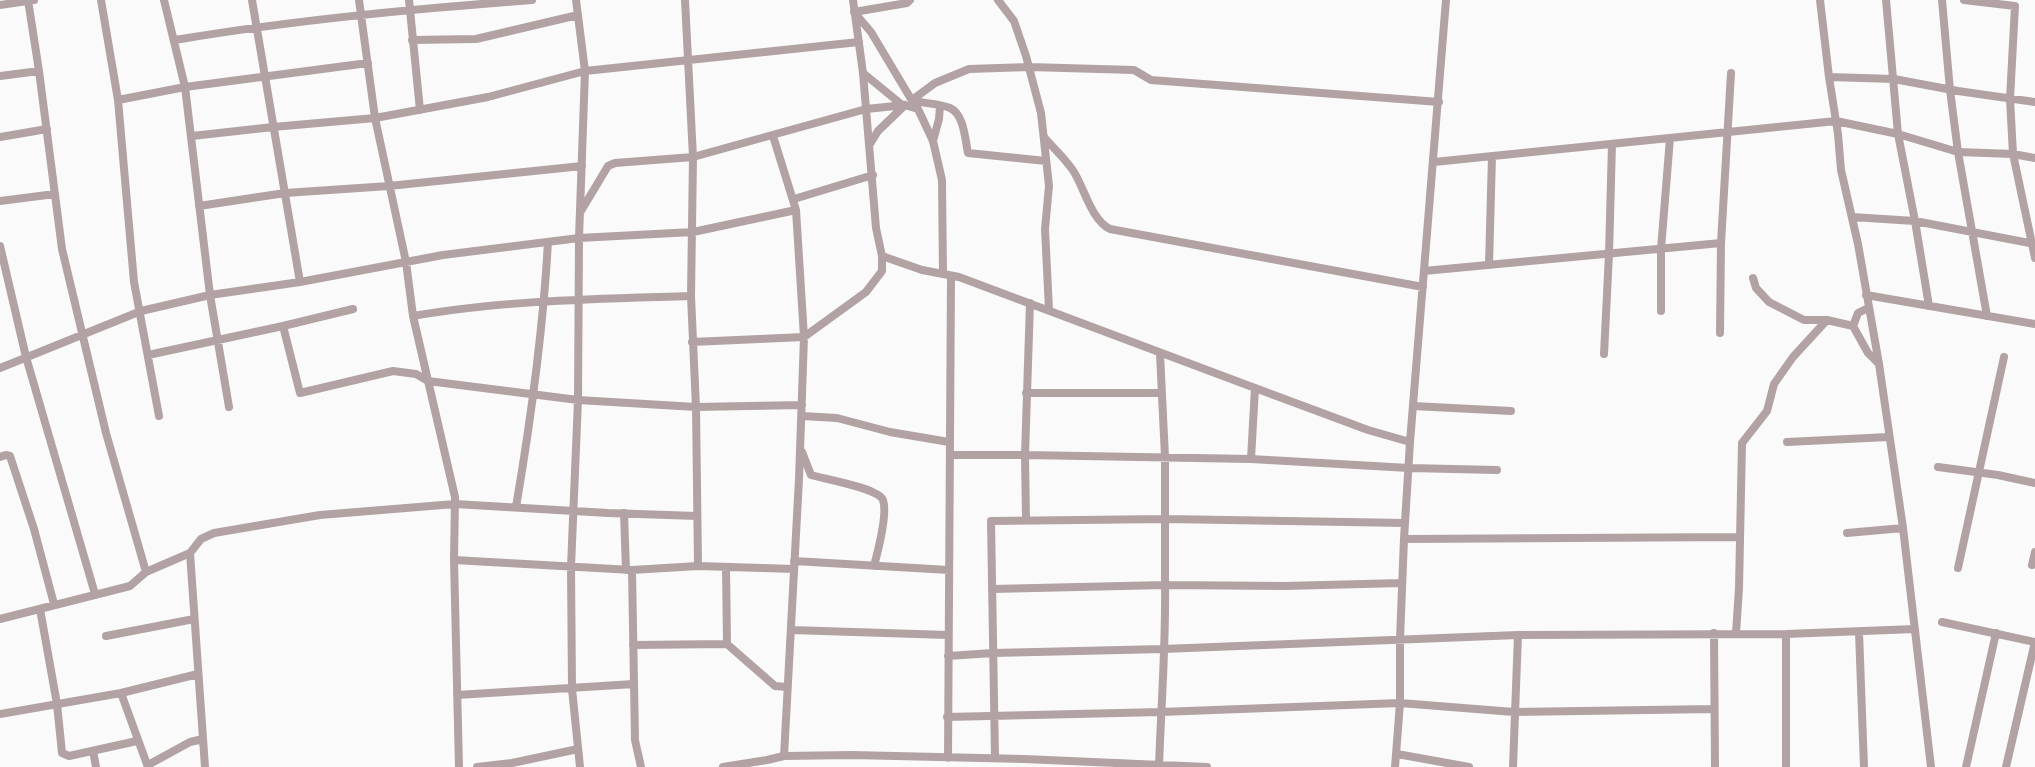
<!DOCTYPE html>
<style>
body{margin:0}
canvas{display:block;background:#fafafa}
</style>
<canvas width="2035" height="767"></canvas>
<script>
const c = document.querySelector('canvas').getContext('2d');
c.lineJoin = 'round';
function strokePath(path, color, width, dash) { c.strokeStyle = color; c.lineWidth = width; c.lineCap = dash ? 'butt' : 'round'; c.setLineDash(dash || []); c.stroke(path); }
strokePath(new Path2D(`
 M28 0 39 71 62 249 106 433 146 572
 M101 0 118 100 134 282 159 416
 M164 0 185 87 210 295 229 407
 M252 0 300 282
 M359 0 375 118 406 262 413 316 455 497 454 560 459 767
 M409 0 420 110
 M576 0 585 71 579 238 578 400 571 567 572 689 580 767
 M685 0 693 157 691 296 696 407 698 566
 M910 0 907 3 854 12 871 32 914 104
 M998 0 1014 21 1026 56 1041 113 1049 186 1045 229 1049 310
 M1820 0 1829 77 1838 134 1841 170 1858 244 1879 364 1903 528 1931 767
 M1886 0 1898 134 1915 221 1929 306
 M1942 0 1950 90 1958 152 1987 316
 M1964 0 2015 6 2010 99 2013 154 2035 258
 M0 5 34 0
 M175 40C294 20 413 9 532 0
 M412 40 476 39 578 15
 M863 73 901 104 918 109 933 141 942 180 943 274
 M0 76 39 71
 M1829 77 1894 79 1958 91 2035 102
 M118 100 185 87 368 63
 M912 100 935 83 969 69 1029 67 1134 70 1151 80 1439 102
 M912 100C924 104 938 103 950 108 964 114 965 139 968 153L1046 161
 M192 136 273 127 375 118 488 97 585 71 859 42
 M773 136 796 210 804 337 799 479 784 756
 M0 137 47 129
 M1044 137C1053 148 1066 159 1074 172 1085 190 1091 219 1110 229L1423 287
 M933 141 939 119 940 106
 M870 144 878 131 905 105
 M1434 162 1836 121 1898 134 1958 152 2013 154 2035 158
 M794 199 873 175
 M0 201 55 194
 M199 206 285 193 389 186 582 166
 M581 211 608 166 615 163 693 157 866 109 905 105
 M1852 217 1915 221 2035 244
 M0 246 26 357 95 594
 M882 256 922 270 959 277 1255 388 1368 430 1410 442
 M1489 265 1492 156
 M1424 271 1721 243
 M1753 278 1756 288 1769 302 1804 320H1827L1853 326 1858 313 1868 308
 M1866 295 2035 324
 M1661 311V249L1670 138
 M413 316C505 300 598 299 691 296
 M283 326 353 309
 M1853 326 1868 353 1879 364
 M1720 333 1721 243 1731 73
 M692 342 804 337 866 292 882 271V256L876 228 863 73 853 0
 M1160 354 1165 457V585L1284 586 1402 583
 M1604 354 1609 254 1612 144
 M148 355 283 326 300 393 393 371 416 374 428 381 578 400 696 407 802 405
 M0 368 141 311 210 295 300 282 443 255 579 238 693 232 796 210
 M1026 393H1161
 M1413 406 1511 411
 M802 416 837 418 890 432 949 442
 M1787 442 1888 437
 M802 452 811 475C825 479 878 488 883 500 888 514 878 551 874 566
 M950 455H1025L1030 303
 M0 457 6 455 10 456 34 529 54 604
 M1251 459 1255 388
 M1938 467 1998 475 2035 483
 M516 507C531 419 543 331 548 242
 M624 513 626 570
 M1026 520 1025 455 1251 459 1409 468 1497 470
 M1847 533 1903 528
 M1404 539 1740 537
 M190 553 205 767
 M454 560 632 570 698 566 794 569
 M794 561 949 570
 M2032 565 2035 552
 M726 567 727 644
 M1958 568 2004 357
 M632 570 635 740 641 767
 M992 589 1165 585C1166 646 1161 706 1159 767
 M40 609 57 704 62 753 69 756 137 741
 M0 619 130 586 146 572 190 553 201 539 214 533 320 515 455 504 608 513 697 516
 M1942 622 2035 642
 M791 630 948 635
 M1859 632 1864 767
 M1714 633 1715 767
 M1736 633 1739 588 1742 443 1767 411 1774 384 1793 357 1827 320
 M106 636 194 619
 M633 645 727 644 775 686 787 687
 M948 656 993 653 1163 649 1518 635 1786 634 1915 629
 M121 693 148 767
 M457 695 634 684
 M0 714 121 693 198 674
 M947 717 1161 712 1400 703 1514 712 1714 709
 M93 751 96 767
 M1397 754 1469 767
 M948 758 951 276
 M995 758 991 521 1166 519 1405 523
 M148 765 190 742 203 739
 M477 767 512 763 578 749
 M723 767 767 760 784 756 852 755 1024 759 1207 767
 M1395 767 1400 703V639L1404 539 1410 442 1446 0
 M1513 767 1518 635
 M1786 767V634
 M1966 767 1996 633
 M2006 767 2035 642`), '#b3a2a3', 8);
</script>
